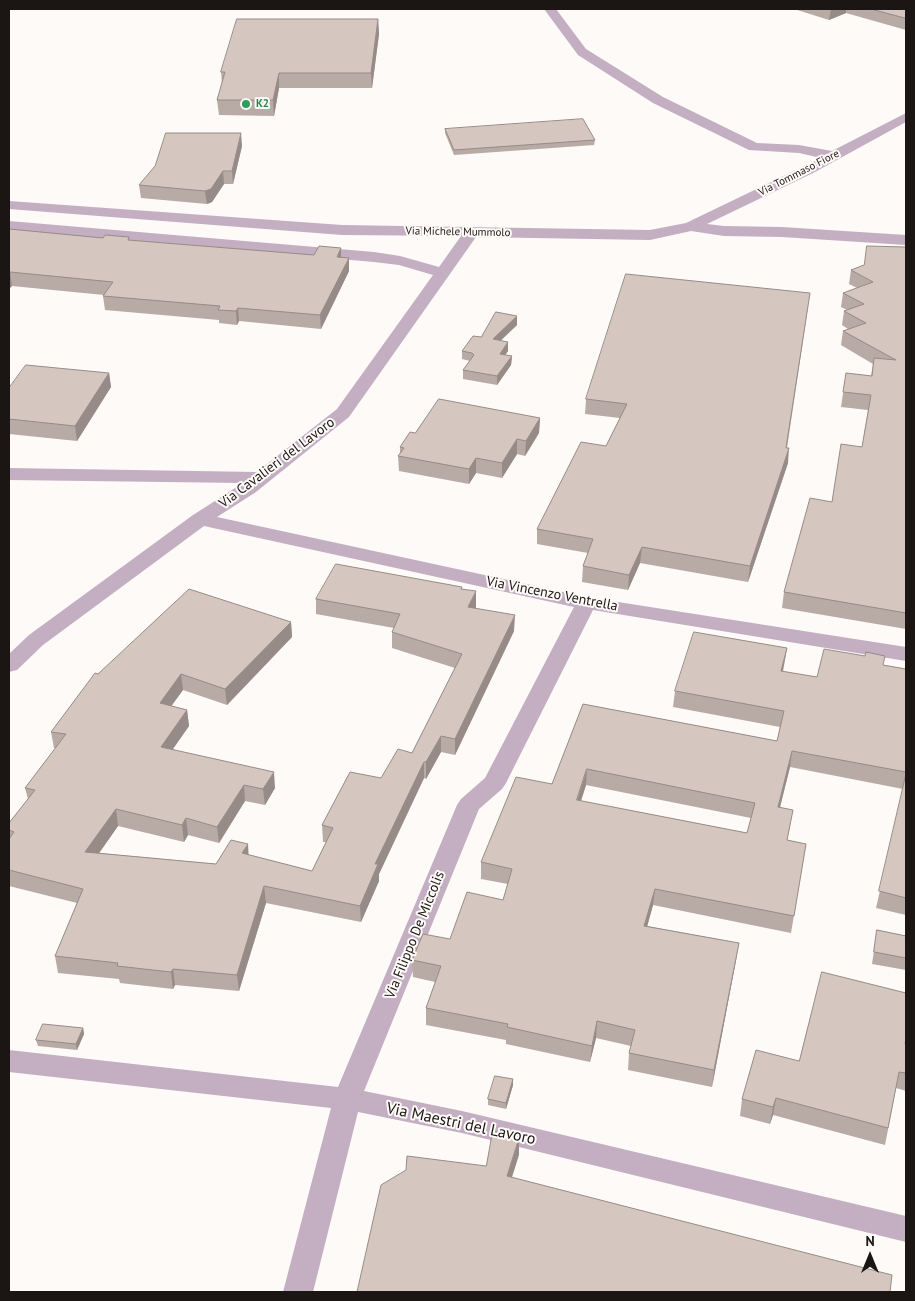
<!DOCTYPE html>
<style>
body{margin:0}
#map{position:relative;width:915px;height:1301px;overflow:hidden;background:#fdfaf8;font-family:"PT Sans",sans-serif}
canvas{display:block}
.frame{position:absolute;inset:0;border:10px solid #1b1614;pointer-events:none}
.north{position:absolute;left:845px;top:1231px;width:50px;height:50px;-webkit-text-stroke:4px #fdfaf8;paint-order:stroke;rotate:0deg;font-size:14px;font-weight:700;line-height:20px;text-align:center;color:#1b1614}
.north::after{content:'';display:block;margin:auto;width:18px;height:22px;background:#1b1614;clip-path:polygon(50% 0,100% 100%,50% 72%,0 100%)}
</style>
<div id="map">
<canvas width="915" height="1301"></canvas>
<div class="frame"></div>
<div class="north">N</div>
</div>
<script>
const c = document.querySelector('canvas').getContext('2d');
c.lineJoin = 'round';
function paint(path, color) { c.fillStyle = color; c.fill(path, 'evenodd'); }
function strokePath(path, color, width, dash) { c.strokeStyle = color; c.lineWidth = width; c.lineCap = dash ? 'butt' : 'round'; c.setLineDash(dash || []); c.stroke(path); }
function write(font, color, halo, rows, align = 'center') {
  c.font = font + ' "PT Sans",sans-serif'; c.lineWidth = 4; c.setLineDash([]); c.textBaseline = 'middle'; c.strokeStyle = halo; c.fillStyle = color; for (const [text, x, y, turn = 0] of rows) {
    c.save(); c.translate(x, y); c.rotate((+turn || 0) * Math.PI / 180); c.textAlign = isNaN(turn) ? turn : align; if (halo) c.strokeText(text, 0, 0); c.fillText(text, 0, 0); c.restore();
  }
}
paint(new Path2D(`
 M544 9H556L586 49 663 97 757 143 799 145 832 151 906 113V122L815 172 707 224 724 226 782 227 906 235V245L782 237 724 236 691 231 650 240 476 237 349 417 256 492 217 517 586 597 906 647V661L593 610 506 783 502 789 479 809 364 1091 462 1111 906 1216V1242L462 1133 358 1112 313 1292H283L331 1108 9 1072V1050L338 1087 457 805 461 799 485 778 574 607 204 526 43 645 17 670 9 672V654L29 635 193 515 243 483 9 480V468L257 472 337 409 433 275 399 265 374 262 9 230V221L374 252 400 256 439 267 461 236 342 235 9 209V201L342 225 650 230 686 223 821 158 799 153 749 150 653 103 578 55Z`), '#c3aec2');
paint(new Path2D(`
 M794 9H906V30L846 13 829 20Z
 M378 19 379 34 372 88H279L274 116 219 115 217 100 222 84 221 72Z
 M445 129 595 140 594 145 454 155 445 133Z
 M242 146 233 184H224L212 202 207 204 141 198 139 185Z
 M9 229 103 238 129 237 130 241 314 255 341 248V257L349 258V271L321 329 239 321 237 325 219 323V320L105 310 103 296 104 295 12 286 9 289Z
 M906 247V629L782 608 784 592 832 502 862 447 868 410 841 407 846 373 871 376 873 364 841 345 843 331 848 329 842 325 844 311 847 310 841 307 843 293 857 288 849 284 851 270 864 265Z
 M808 307 787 448 788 463 748 582 640 563 628 590 582 582 583 566 588 553 537 544V529L606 446 620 418 585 414 586 399Z
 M517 316V325L500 341 508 342V351L505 355 512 356 511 365 497 385 463 379V370L470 361 462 359V351L481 337Z
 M109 373 111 387 77 441 9 434V388Z
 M540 418 539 433 525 456 517 454 502 478 476 473 469 484 399 471 398 456 400 454V447L415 433Z
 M462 587V589L476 607 475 608 514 631 455 755 441 752 426 779 424 778 379 874V881L361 922 266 903 239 991 175 985 173 989 120 983 119 979 58 973 55 956 77 903 9 886V823L28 799 25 788 56 748H54L51 732 98 674 291 622 292 637 227 705 183 690 171 706 187 710 189 726 173 749 275 788 265 805 245 801 219 843 188 835 184 842 118 826 99 853 216 864 249 855 312 871 326 842H323L322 825 412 753 455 668 392 648V632L394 628 316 614V599Z
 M787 648 783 672 817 677 883 665 906 669V915L876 908 903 789 790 767 780 807 790 826 787 840 806 844 791 933 653 905 647 926 739 943 736 960 712 1087 628 1070 629 1053 631 1046 596 1038 590 1062 506 1044V1040L426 1025V1008L435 982 413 977 412 960 450 939 503 900 508 884 481 879V862L552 784 583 704 777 741 780 727 673 707 675 691ZM586 785 751 818 747 833 581 801Z
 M877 930 906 936V970L872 964Z
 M83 1028 84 1034 77 1050 38 1046 36 1040Z
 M905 1044 906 1045V1091L896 1088 885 1145 773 1115 770 1124 740 1116 742 1099 799 1061Z
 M513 1079V1085L506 1109 488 1105V1099Z`), '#b8aaa5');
paint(new Path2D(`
 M831 9H846V13L829 20Z
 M378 19 379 34 372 88 371 73Z
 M279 73V88L274 116 273 100Z
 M241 133 242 146 233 184 232 171Z
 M223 171 224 184 212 202 207 204 205 191Z
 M341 248V261L337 257Z
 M349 258V271L321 329 320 315Z
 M10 272 12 286 9 289V273Z
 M238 308 239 321 237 325 236 311Z
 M517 316V325L493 348V339Z
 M508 342V351L500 363V354Z
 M512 356 511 365 497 385V376Z
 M109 373 111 387 77 441 75 426Z
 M540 418 539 433 525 456 526 441Z
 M517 439V454L502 478V463Z
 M789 448 788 463 748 582 750 566Z
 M476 458V473L469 484V469Z
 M642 547 640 563 628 590 629 575Z
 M476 591V607L468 623V607Z
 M515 615 514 631 455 755V739Z
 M291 622 292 637 227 705 225 689Z
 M787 648 784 664 779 687 781 671Z
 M181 674 183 690 162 719 160 703Z
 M187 710 189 726 163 763 161 747Z
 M441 736V752L426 779V762Z
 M792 751 790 767 776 823 778 807Z
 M424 762V778L379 874V881L361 922 360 906 375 864Z
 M587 769 586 785 576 816 577 800Z
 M274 772 275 788 265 805 263 789Z
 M244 785 245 801 219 843 217 827Z
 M116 809 118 826 88 869 85 852Z
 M186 818 188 835 184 842 182 825Z
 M248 844 249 861 242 853Z
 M264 886 266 903 239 991 237 975Z
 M655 889 653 905 643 942 644 926Z
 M739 943 736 960 712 1087 714 1070Z
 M173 969 175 985 173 989 171 972Z
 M597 1021 596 1038 590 1062 592 1046Z
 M83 1028 84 1034 77 1050 76 1044Z
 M513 1079V1085L506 1109V1103Z
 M776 1098 773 1115 770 1124 773 1107Z
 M519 1138V1155L507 1193V1176Z`), '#968b86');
const building = new Path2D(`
 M871 9H906V18Z
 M237 19H378L371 73H279L273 100H217L225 72H221Z
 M583 119 595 140 454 150 445 129Z
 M166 133H241L232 171H223L211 189 205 191 139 185 155 166Z
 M9 229 103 238 105 235 129 237 128 240 314 255 319 246 341 248 337 257 349 258 320 315 238 308 236 311 218 310 220 306 103 296 113 282 10 272 9 273Z
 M867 246 906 247V613L784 592 810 498 832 502 841 444 862 447 871 395 843 392 846 373 872 376 874 358 896 360 843 331 866 323 844 311 864 304 843 293 873 282 851 270 864 265Z
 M626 274 810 293 786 448H789L750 566 642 547 629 575 583 566 593 539 537 529 581 442 606 446 627 404 586 399Z
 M496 312 517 316 493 339 508 342 500 354 512 356 497 376 463 370 474 355 472 353 462 351 473 336 481 337Z
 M26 365 109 373 75 426 9 419V388Z
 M439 399 540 418 526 441 517 439 502 463 476 458 469 469 398 456 404 448 400 447 410 432 415 433Z
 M336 564 462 587 461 589 476 591 468 607 515 615 455 739 441 736 426 762H424L375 864H378L360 906 264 886 237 975 173 969 171 972 117 966 118 963 55 956 83 889 9 870V839L14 832 9 830V823L35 790 25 788 66 734 51 732 95 673 98 674 189 589 291 622 225 689 181 674 160 703 187 710 161 747 274 772 263 789 244 785 217 827 186 818 182 825 116 809 85 852 216 864 231 840 248 844 242 853 312 871 333 828 322 825 350 772 381 778 398 749 412 753 462 654 392 632 400 614 316 599Z
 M694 632 787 648 781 671 817 677 824 649 865 656 866 652 885 656 883 665 906 669V772L792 751 778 807 793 810 787 840 806 844 794 916 655 889 644 926 739 943 714 1070 629 1053 635 1030 597 1021 592 1046 507 1027 508 1024 426 1008 441 966 412 960 423 934 450 939 467 892 503 900 512 869 481 862 516 777 552 784 583 704 777 741 784 711 675 691ZM587 769 755 803 747 833 577 800Z
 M906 774V898L879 891Z
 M877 930 906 936V958L874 952Z
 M822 972 906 993V1038L905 1044 906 1045V1073L899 1072 888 1128 776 1098 773 1107 742 1099 756 1050 799 1061Z
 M43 1024 83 1028 76 1044 36 1040Z
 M495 1076 513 1079 506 1103 488 1099Z
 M493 1131 519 1138 507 1176 892 1275 890 1292H357L381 1185 406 1170 407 1156 486 1166Z`);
paint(building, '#d6c6c0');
strokePath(building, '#968b86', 1);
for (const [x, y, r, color] of [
 [246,104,5,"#2e9e5b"]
]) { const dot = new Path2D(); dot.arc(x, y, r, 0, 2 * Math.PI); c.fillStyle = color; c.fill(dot); strokePath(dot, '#fdfaf8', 2); }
write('bold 11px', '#27864d', '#fdfaf8', [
 ["K2",256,104]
], 'left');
write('11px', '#1b1614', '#fdfaf8', [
 ["Via Tommaso Fiore",799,173,-27],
 ["Via Michele Mummolo",458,232,1]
]);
write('14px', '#1b1614', '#fdfaf8', [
 ["Via Cavalieri del Lavoro",277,463,-37],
 ["Via Vincenzo Ventrella",552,594,11],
 ["Via Filippo De Miccolis",415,935,-68]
]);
write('16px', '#1b1614', '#fdfaf8', [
 ["Via Maestri del Lavoro",461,1124,12]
]);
</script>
